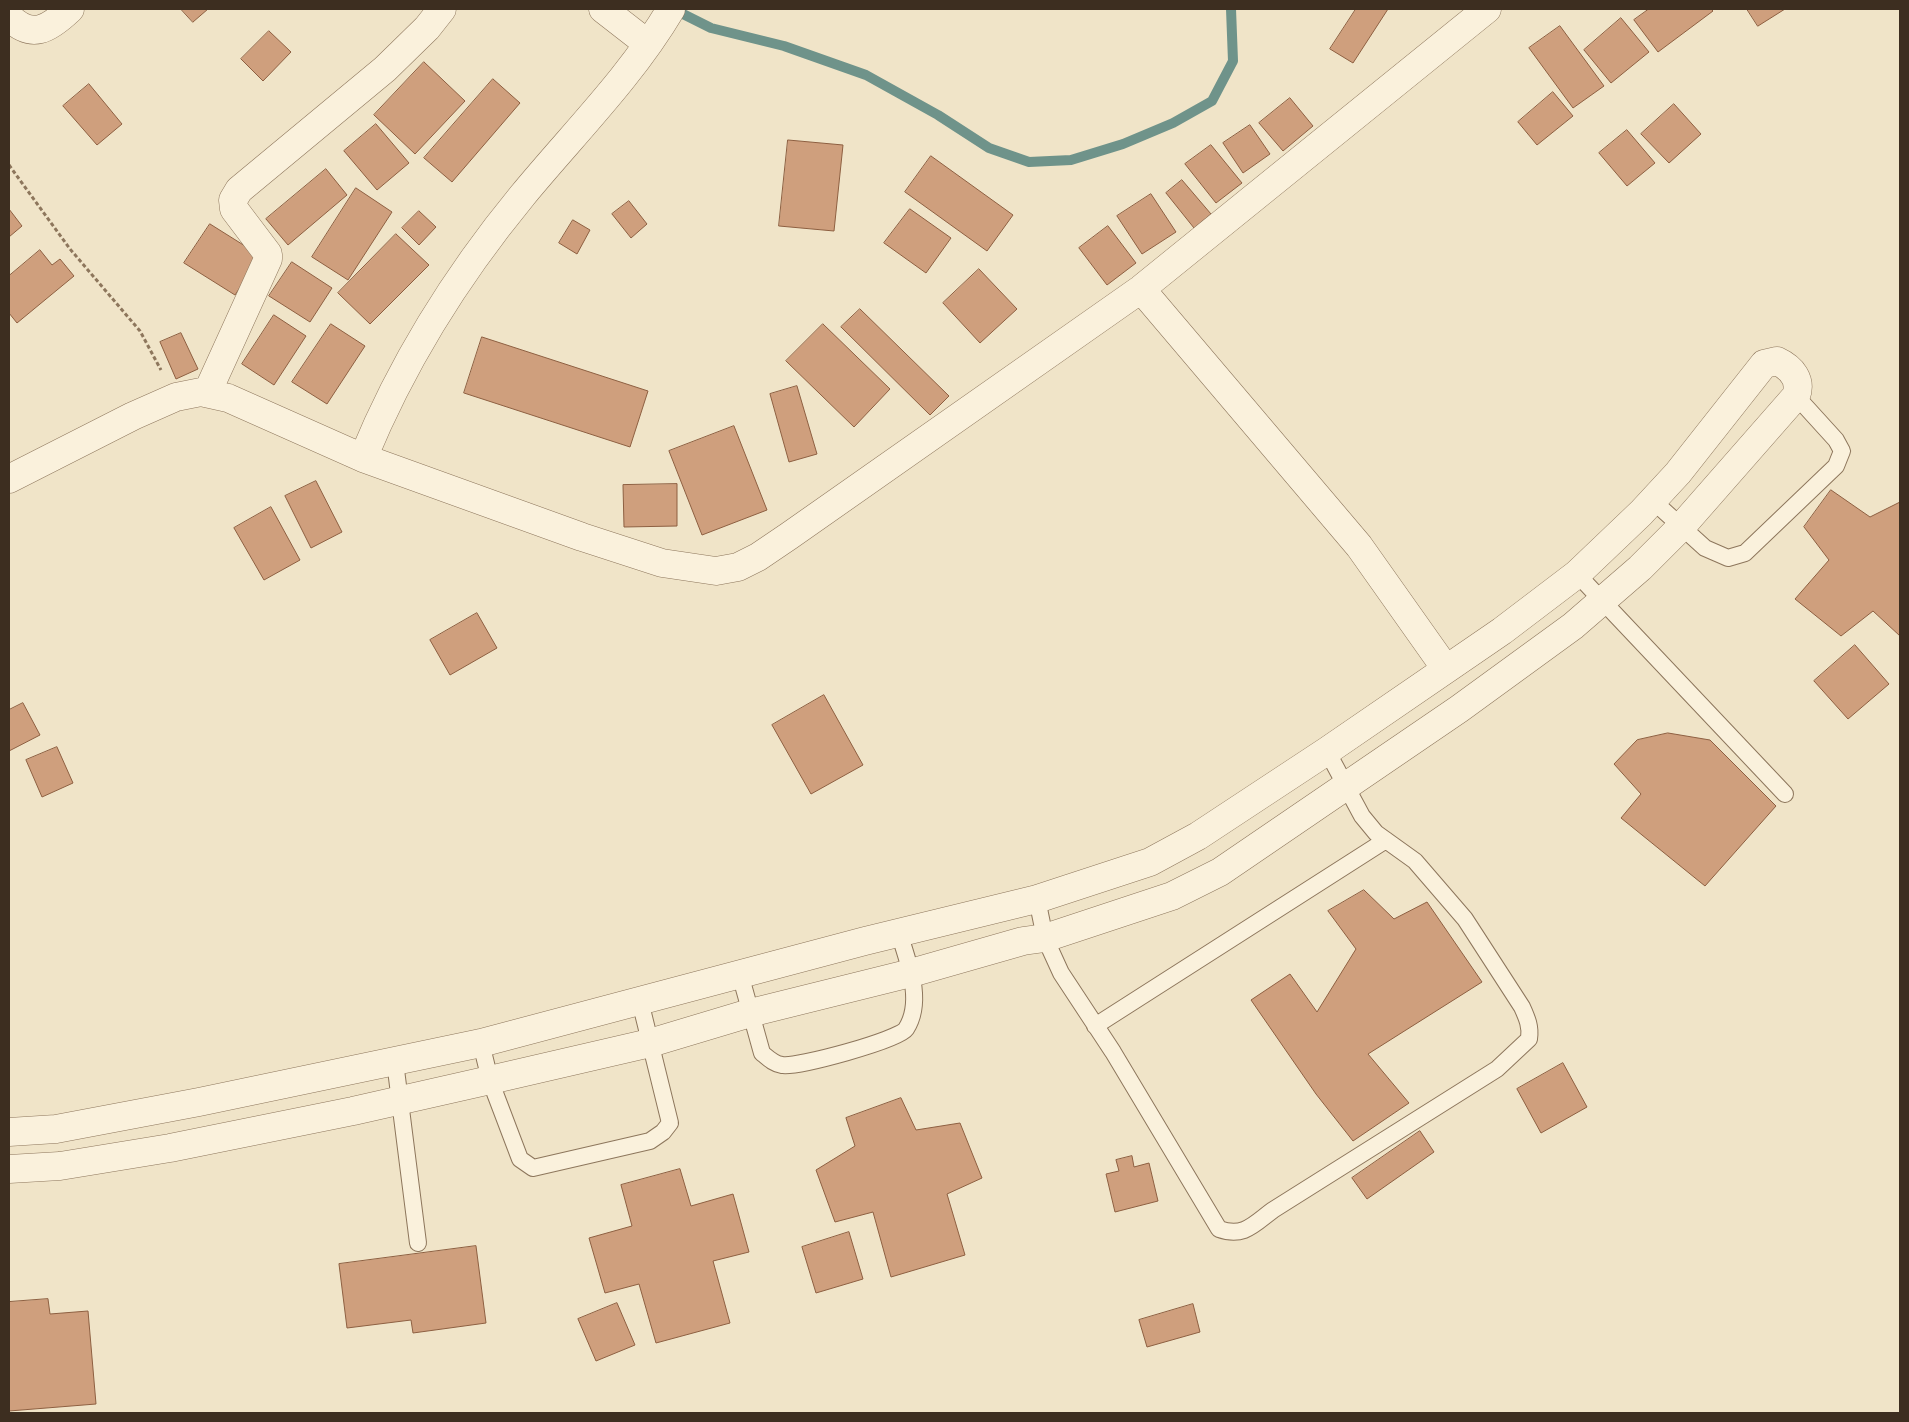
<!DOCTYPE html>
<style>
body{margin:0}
#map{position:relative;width:1909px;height:1422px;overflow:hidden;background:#f0e4c8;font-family:Merriweather,serif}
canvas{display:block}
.frame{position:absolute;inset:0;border:10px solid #3d2e20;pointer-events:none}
</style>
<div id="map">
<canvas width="1909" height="1422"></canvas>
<div class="frame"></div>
</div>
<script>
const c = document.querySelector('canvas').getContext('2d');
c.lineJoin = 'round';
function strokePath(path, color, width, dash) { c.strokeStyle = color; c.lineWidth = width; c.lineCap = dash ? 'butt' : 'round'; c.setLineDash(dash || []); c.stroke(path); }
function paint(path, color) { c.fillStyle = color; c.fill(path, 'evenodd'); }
strokePath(new Path2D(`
 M673 9 711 28 784 46 866 75 938 115 989 148 1029 162 1071 160 1123 144 1173 123 1212 101 1233 61 1231 9`), '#6f938a', 10);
const building = new Path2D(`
 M181 9H208L193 22Z
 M1356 9H1388L1353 63 1330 49Z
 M1649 9H1711L1713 11 1658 52 1634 20Z
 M1747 9H1785L1758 26Z
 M1621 18 1649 52 1611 83 1584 50Z
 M1560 26 1604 86 1573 108 1529 48Z
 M269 31 291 52 263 81 241 59Z
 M424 62 465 101 415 154 374 115Z
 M493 79 520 103 452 182 424 158Z
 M89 84 122 124 97 145 63 106Z
 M1553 92 1573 116 1537 145 1518 122Z
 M1290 98 1313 126 1283 151 1259 123Z
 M1674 104 1701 134 1669 163 1641 134Z
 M376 124 409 163 377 190 344 151Z
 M1250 125 1270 154 1243 173 1223 143Z
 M1627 130 1655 163 1627 186 1599 153Z
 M788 140 843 145 834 231 779 226Z
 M1211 145 1242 183 1216 203 1185 164Z
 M931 156 1013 215 987 251 905 192Z
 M326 169 347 195 288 245 266 219Z
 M1182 180 1211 214 1194 228 1166 193Z
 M356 188 392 212 348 280 312 257Z
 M1151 194 1176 232 1142 254 1117 216Z
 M629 201 647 224 631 238 612 214Z
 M9 209 22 226 9 237Z
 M910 209 951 238 926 273 884 243Z
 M419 211 436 227 419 245 402 228Z
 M573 220 590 230 577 254 559 243Z
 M210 224 261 256 235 295 184 263Z
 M1108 226 1136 263 1107 285 1079 248Z
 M396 234 429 265 370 324 338 293Z
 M40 250 52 265 60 259 74 276 17 323 9 313V276Z
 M292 262 332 288 310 322 269 296Z
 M979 269 1017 309 980 343 943 303Z
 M860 309 949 396 930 415 841 327Z
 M274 315 306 336 274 385 242 364Z
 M331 324 365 346 327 404 292 382Z
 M823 324 890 389 854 427 786 361Z
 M181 333 198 369 176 379 160 342Z
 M482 337 648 391 630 447 464 393Z
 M797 386 817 454 789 462 770 394Z
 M734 426 767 510 702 535 669 451Z
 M316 481 342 532 311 548 285 496Z
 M677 484V526L624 527 623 485Z
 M1831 490 1870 517 1900 502V636L1873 611 1841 636 1795 599 1829 560 1804 527Z
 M271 507 300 560 264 580 234 528Z
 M477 613 497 648 450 675 430 640Z
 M1855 645 1889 684 1848 719 1814 681Z
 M824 695 863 765 811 794 772 725Z
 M23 703 40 735 9 751V710Z
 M1668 733 1710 740 1776 806 1705 886 1621 818 1641 794 1614 764 1637 740Z
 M57 747 73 783 42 797 26 760Z
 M1364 890 1394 919 1427 902 1482 982 1368 1054 1409 1103 1353 1141 1316 1094 1251 1000 1290 974 1317 1012 1356 949 1328 911Z
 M1563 1063 1587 1107 1541 1133 1517 1089Z
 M901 1098 916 1130 960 1123 982 1178 947 1194 965 1255 891 1277 873 1212 835 1222 816 1170 855 1146 846 1118Z
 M1420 1131 1434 1152 1367 1199 1352 1178Z
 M1132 1156 1134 1167 1149 1163 1158 1201 1115 1212 1106 1174 1119 1171 1116 1160Z
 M680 1169 691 1206 733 1194 749 1252 713 1261 730 1323 656 1343 639 1284 605 1293 589 1238 632 1226 621 1185Z
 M849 1232 863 1279 816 1293 802 1247Z
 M476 1246 486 1323 413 1333 411 1320 347 1328 339 1264Z
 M48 1299 50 1314 88 1311 96 1404 9 1411V1302Z
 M617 1303 635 1345 596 1361 578 1319Z
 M1193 1304 1200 1332 1147 1347 1139 1320Z`);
paint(building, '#cf9f7d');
strokePath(building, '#8d5f41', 1);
const lane = new Path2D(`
 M1652 500 1705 548 1728 558 1745 553 1836 466 1842 451 1836 440 1796 396
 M1577 574 1785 794
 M1037 899 1045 938 1061 973 1113 1052 1219 1229C1244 1238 1254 1224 1273 1210L1497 1069 1529 1039C1531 1027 1527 1018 1522 1007L1465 919 1415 861 1376 833 1362 816 1327 751
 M740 974 762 1053C768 1058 774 1064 782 1065 796 1068 899 1040 906 1029 924 1001 908 962 899 933
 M1095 1026 1386 840
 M481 1043 490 1080 520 1159 533 1168 650 1141 663 1132 670 1123 640 1001
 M395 1062 418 1243`);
const street = new Path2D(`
 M603 9 648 44
 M9 17C32 40 49 29 70 9
 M1141 289 1359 546 1446 669
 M207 393 268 259V254L234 209 233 200 239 190 385 69 427 28 442 9
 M363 458C402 363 457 275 522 196 573 134 630 78 671 9
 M9 479 133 416 176 397 201 392 228 398 363 458 582 537 662 563 716 571 738 567 758 557 789 536 1141 289 1487 9
 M9 1132 56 1129 199 1102 481 1043 865 941 1037 899 1150 862 1198 836 1327 751 1502 631 1577 574 1641 513 1678 473 1764 364 1777 361C1792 368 1802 380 1796 396L1682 526 1640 568 1573 626 1459 709 1220 872 1172 896 1045 938 1023 941 911 973 750 1013 650 1043 490 1080 353 1111 170 1148 60 1166 9 1169`);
strokePath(lane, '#8d765c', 18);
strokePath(street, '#8d765c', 29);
strokePath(new Path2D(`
 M9 165 70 249 140 331 161 370`), '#8d765c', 3, [4, 2.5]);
strokePath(lane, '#faf1dc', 16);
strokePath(street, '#faf1dc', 28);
</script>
